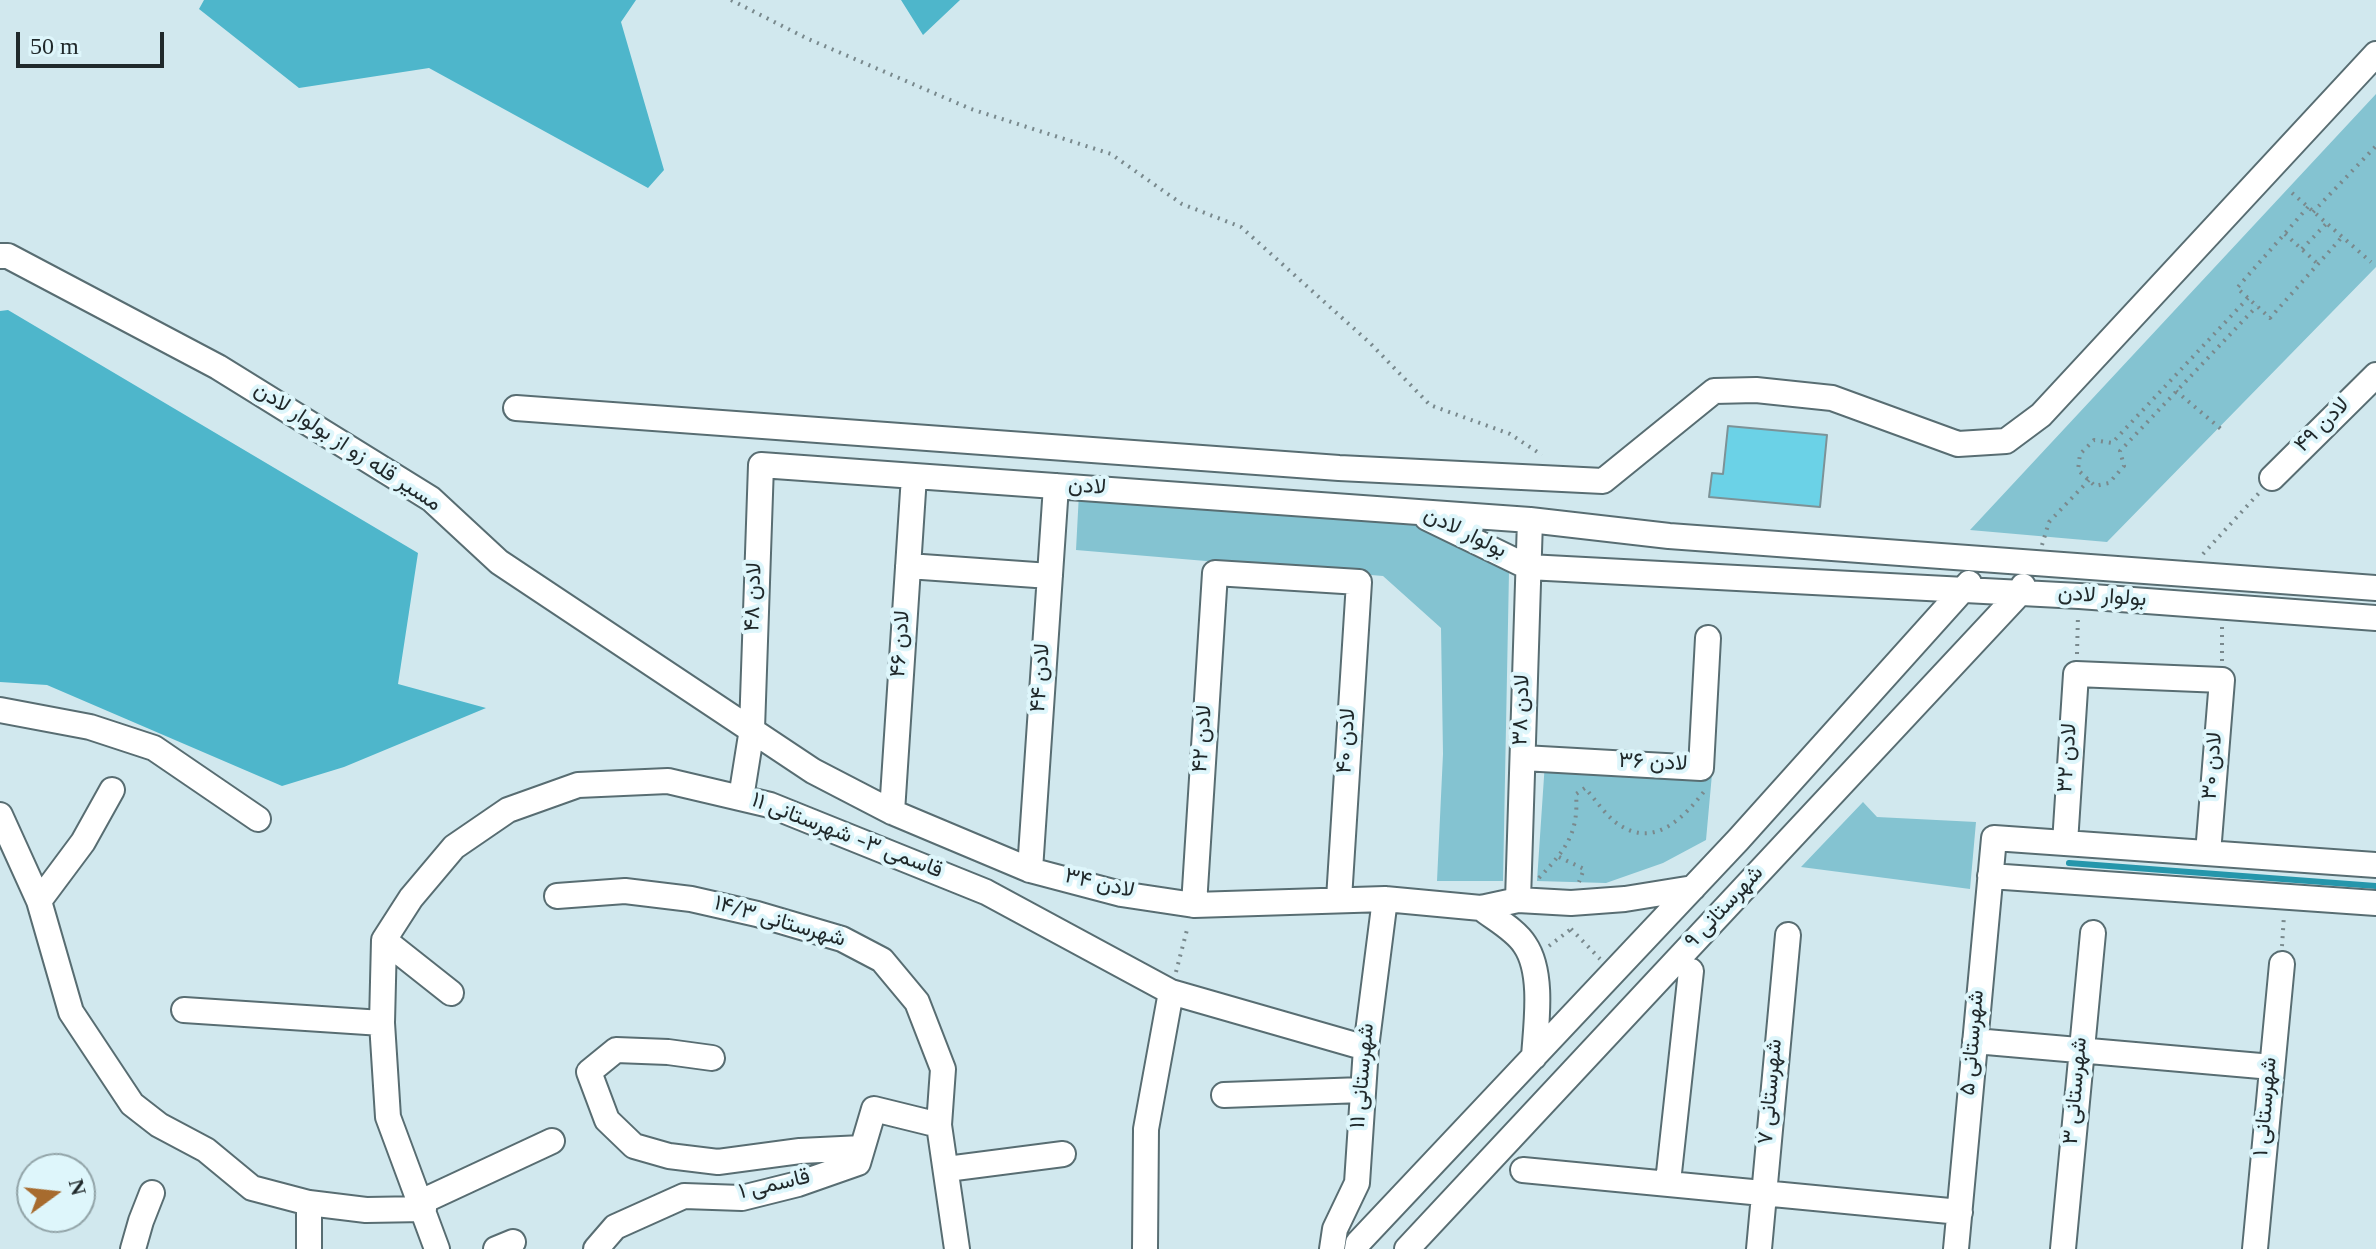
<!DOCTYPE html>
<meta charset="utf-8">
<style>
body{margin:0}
#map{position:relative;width:2376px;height:1249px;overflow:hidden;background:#d1e8ee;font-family:Georgia,serif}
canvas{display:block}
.north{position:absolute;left:16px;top:1153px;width:80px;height:80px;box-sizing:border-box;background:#def6fb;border:2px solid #92a4a8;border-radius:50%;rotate:75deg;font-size:22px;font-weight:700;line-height:32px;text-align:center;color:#20292b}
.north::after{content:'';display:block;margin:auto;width:28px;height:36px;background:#a76b2e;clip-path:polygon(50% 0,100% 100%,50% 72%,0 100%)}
.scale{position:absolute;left:16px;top:32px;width:148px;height:36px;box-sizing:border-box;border:4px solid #20292b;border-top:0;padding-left:10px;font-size:24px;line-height:28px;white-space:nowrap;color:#20292b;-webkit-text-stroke:6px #def6fb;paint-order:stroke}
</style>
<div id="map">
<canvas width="2376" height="1249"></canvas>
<div class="north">N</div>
<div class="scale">50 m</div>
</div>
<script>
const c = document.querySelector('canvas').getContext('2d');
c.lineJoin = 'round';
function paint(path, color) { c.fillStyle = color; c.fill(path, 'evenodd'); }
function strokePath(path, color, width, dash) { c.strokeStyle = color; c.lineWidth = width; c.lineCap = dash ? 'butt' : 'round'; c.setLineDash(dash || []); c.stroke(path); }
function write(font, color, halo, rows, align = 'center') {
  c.font = font + ' Georgia,Vazirmatn,serif'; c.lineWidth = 8; c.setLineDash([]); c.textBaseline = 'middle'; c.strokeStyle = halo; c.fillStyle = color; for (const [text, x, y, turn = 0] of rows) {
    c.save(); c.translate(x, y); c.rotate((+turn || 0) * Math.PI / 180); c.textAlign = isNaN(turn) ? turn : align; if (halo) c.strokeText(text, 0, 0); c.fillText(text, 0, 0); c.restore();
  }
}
paint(new Path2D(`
 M2376 94V267L2107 542 1970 530Z
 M1079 493 1373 513 1454 536 1509 572 1503 881H1437L1443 754 1441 628 1383 576 1076 550Z
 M1545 762 1712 774 1706 840 1663 863 1606 883 1537 881Z
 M1863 802 1877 817 1976 822 1970 889 1801 867Z`), '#84c3d1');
paint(new Path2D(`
 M204 0H636L621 22 664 170 648 188 429 68 299 88 199 9Z
 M901 0H960L923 35Z
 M8 310 418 553 398 684 486 708 344 767 282 786 47 685 0 682V311Z`), '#4eb6cb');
strokePath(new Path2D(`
 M2069 863 2376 886`), '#2596ab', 6);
const building = new Path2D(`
 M1728 426 1827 435 1820 507 1709 497 1712 473 1723 474Z`);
paint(building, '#6bd2e7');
strokePath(building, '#7c9297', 2);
const minor = new Path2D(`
 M0 256H8L218 367 431 499 499 562 813 771 892 812 1030 870 1121 894 1194 905 1385 899 1481 908 1518 900 1571 903 1625 899 1693 888
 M516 408 1339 468 1603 481 1714 391 1756 390 1832 398 1958 444 2006 441 2041 415 2376 54
 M2272 478 2376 375
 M1427 518 1528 567 2079 596 2376 618
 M908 566 1050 576
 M0 710 90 727 154 748 258 819
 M1523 758 1701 768 1708 638
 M741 798 752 729 761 465 1530 520 1669 536 2376 588
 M892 812 914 476
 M0 815 39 901 71 1012 132 1104 159 1125 206 1150 252 1188 309 1203 366 1210 424 1209
 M2065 843 2076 674 2222 680 2208 853
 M1030 870 1056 486
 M1990 876 2376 903
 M557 896 625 891 691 899 757 914 842 939 882 960 917 1002 943 1069 939 1125 957 1249
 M1518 900 1530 520
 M39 901 83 842 112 790
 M1194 905 1215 573 1359 582 1339 899
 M1481 908C1495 919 1516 930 1525 945 1544 973 1536 1025 1534 1057
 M384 940 451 993
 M184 1010 382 1023
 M1975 1041 2272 1067
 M712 1058 668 1052 616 1050 589 1072 607 1120 634 1146 669 1156 718 1162 800 1151 862 1148
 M1224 1095 1362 1090
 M947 1169 1063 1154
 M1523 1170 1960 1212
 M1668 1182 1691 971
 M421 1202 552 1141
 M133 1249 141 1221 152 1193
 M309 1249V1203
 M437 1249 388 1117 382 1023 384 940 411 898 454 847 508 810 578 785 668 781 770 805 986 892 1171 992 1366 1048
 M496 1249 513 1242
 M596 1249 615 1227 684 1196 742 1198 798 1184 858 1163 874 1109 939 1125
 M1145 1249 1146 1129 1171 992
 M1332 1249 1335 1229 1357 1183 1366 1048 1385 899
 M1357 1249 1358 1243 1738 840 1969 583
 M1407 1249 2018 595 2023 586
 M1759 1249 1788 935
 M1956 1249 1994 838 2376 865
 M2063 1249 2093 933
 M2255 1249 2282 964`);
strokePath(minor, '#586d72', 28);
strokePath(new Path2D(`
 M731 0 806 38 971 109 1111 154 1182 204 1241 227 1370 343 1430 405 1510 434 1542 455
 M2292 193 2371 262
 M2308 207 2237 288 2270 318 2342 237
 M2313 212 2376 146
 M2285 234 2318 264
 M2302 249 2327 223
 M2248 298 2112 443 2094 440 2080 454 2078 470 2095 486 2109 483 2124 466 2120 451 2257 306
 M2176 391 2221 429
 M2042 545 2049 522 2089 480
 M2203 554 2259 493
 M2077 654 2078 615
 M2222 661V626
 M1559 857 1584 869 1579 882
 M1539 878C1565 850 1579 834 1576 794L1585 788C1596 800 1607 818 1621 826 1657 848 1686 815 1706 789
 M1571 929 1600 959
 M1549 946 1571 929
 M2282 946 2284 915
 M1176 972 1188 926`), '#79898d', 4, [2, 6]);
strokePath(minor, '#fff', 24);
write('22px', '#20292b', '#def6fb', [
 ["لادن ۴۹",2324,427,-45],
 ["مسیر قله زو از بولوار لادن",346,449,33],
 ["لادن",1087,489,4],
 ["بولوار لادن",1464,535,26],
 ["لادن ۴۸",756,597,-88],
 ["بولوار لادن",2102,599,4],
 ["لادن ۴۶",903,644,-86],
 ["لادن ۴۴",1043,678,-86],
 ["لادن ۳۸",1524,710,-88],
 ["لادن ۴۲",1205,739,-86],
 ["لادن ۴۰",1349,741,-86],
 ["لادن ۳۲",2070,758,-86],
 ["لادن ۳۶",1653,765,3],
 ["لادن ۳۰",2215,766,-85],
 ["قاسمی ۳- شهرستانی ۱۱",846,838,21],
 ["لادن ۳۴",1099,886,13],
 ["شهرستانی ۹",1726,909,-47],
 ["شهرستانی ۱۴/۳",779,924,16],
 ["شهرستانی ۵",1975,1043,-85],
 ["شهرستانی ۱۱",1365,1076,-85],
 ["شهرستانی ۳",2078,1091,-85],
 ["شهرستانی ۷",1773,1092,-85],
 ["شهرستانی ۱",2268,1107,-85],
 ["قاسمی ۱",775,1187,-13]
]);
</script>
